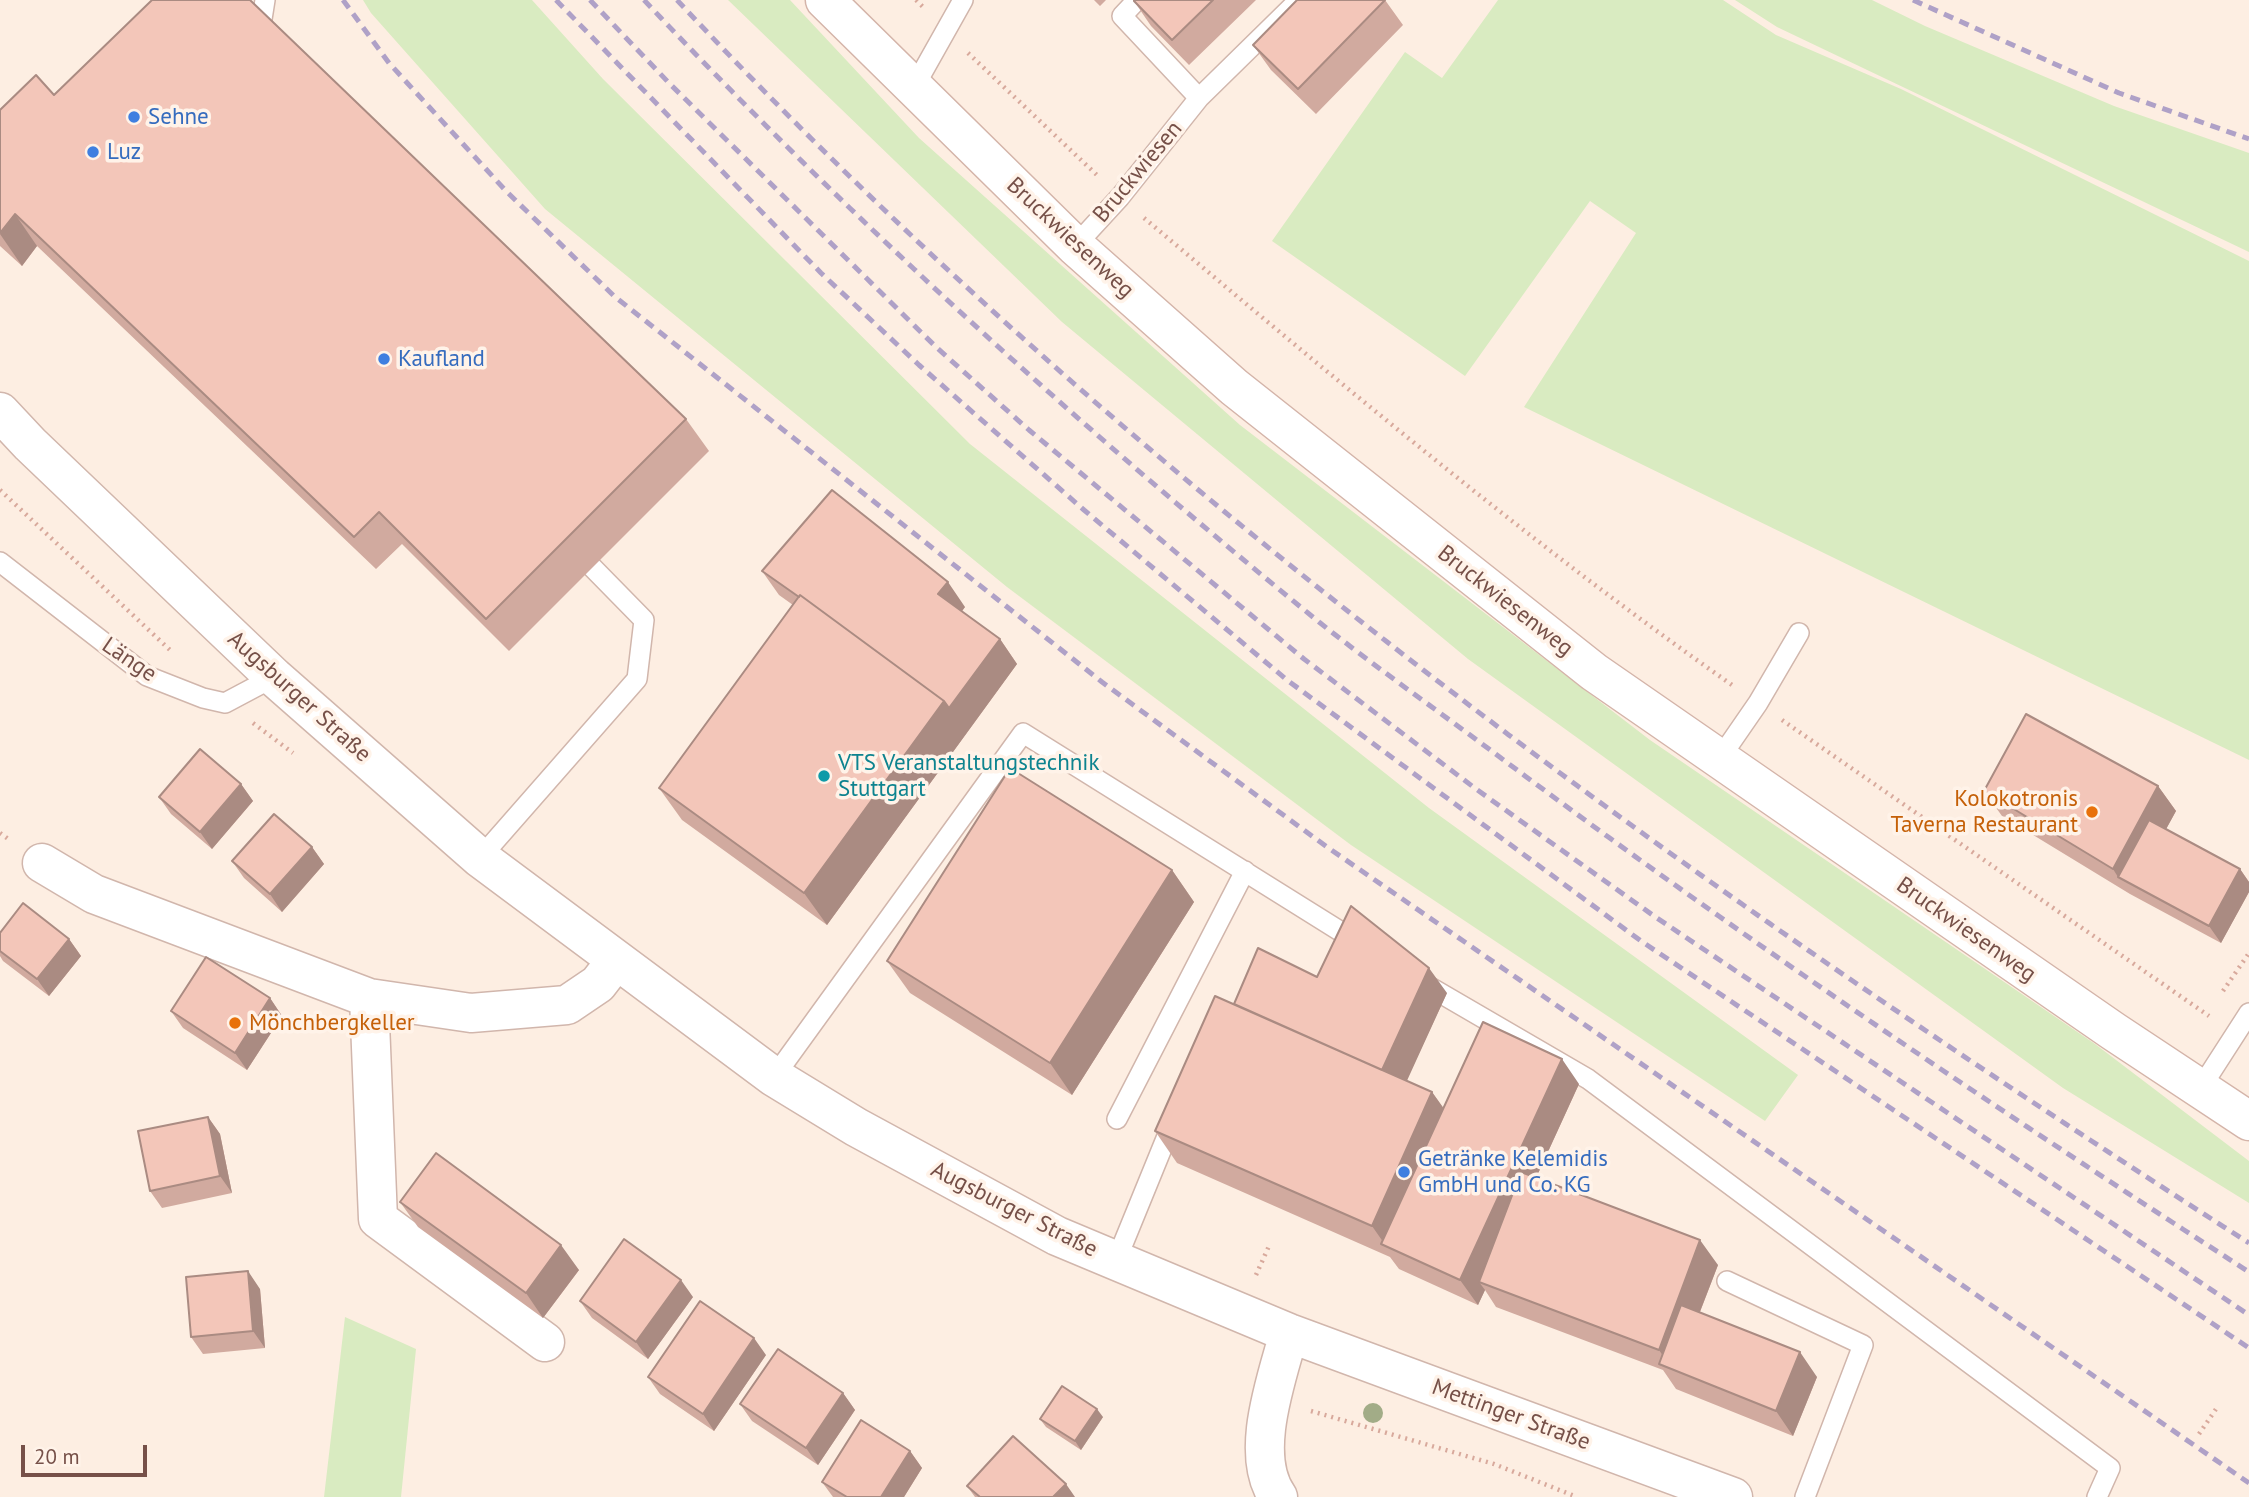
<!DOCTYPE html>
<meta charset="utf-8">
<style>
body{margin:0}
#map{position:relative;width:2249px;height:1497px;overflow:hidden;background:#fdeee2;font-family:"PT Sans",sans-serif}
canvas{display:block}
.scale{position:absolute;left:21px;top:1445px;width:126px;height:32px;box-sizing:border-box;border:4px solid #765048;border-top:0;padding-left:9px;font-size:21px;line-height:24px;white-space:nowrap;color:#765048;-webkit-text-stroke:5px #fff3e9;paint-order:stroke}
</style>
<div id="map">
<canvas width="2249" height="1497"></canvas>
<div class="scale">20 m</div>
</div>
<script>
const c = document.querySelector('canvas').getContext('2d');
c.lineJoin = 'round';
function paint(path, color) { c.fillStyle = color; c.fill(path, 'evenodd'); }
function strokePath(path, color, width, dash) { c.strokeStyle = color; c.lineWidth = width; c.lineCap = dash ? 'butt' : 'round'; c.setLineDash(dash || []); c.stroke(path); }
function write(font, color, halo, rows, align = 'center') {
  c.font = font + ' "PT Sans",sans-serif'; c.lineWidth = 7; c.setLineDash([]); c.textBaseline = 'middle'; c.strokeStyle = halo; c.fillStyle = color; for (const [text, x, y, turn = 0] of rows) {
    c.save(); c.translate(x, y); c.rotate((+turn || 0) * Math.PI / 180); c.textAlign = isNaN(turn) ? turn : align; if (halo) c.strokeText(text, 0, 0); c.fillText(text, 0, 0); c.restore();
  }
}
paint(new Path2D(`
 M363 0H532L603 79 970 444 1429 808 1798 1075 1765 1121 1351 845 1007 587 545 209 371 13Z
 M728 0H790L919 138 1240 425 1650 740 2095 1044 2249 1161V1203L2063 1088 1468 659 1062 322Z
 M1498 0H1723L1776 35 1901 89 2249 261V760L1524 407 1636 233 1590 201 1465 376 1272 241 1405 52 1442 78Z
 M1735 0H1872L1925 26 2114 106 2249 153V252L1777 27Z
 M345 1317 416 1349 401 1497H324Z`), '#d9ebc1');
const service = new Path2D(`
 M1137 0 1122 16 1199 98
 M262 19 265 0
 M913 89 963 0
 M1075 246 1120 197 1199 98 1299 0
 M0 562 147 676 203 698 225 703 274 677
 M1720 758 1758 703 1799 633
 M480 858 637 679 644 620 592 567
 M1423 983 1588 1079 2110 1468 2097 1497
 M774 1077 1023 733 1359 943
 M2200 1089 2249 1013
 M1117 1119 1245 871
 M1116 1261 1174 1119
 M1727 1281 1863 1345 1805 1497`);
const minor = new Path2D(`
 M42 863 94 894 369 998 471 1013 567 1005 598 984 615 962
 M369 998 378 1219 545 1342`);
const tertiary = new Path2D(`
 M0 412 30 444 274 677 480 858 774 1077 856 1127 1057 1236 1289 1333 1733 1497
 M1278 1497C1248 1455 1277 1378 1289 1333`);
const secondary = new Path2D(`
 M825 0 1075 246 1234 387 1594 672 2113 1031 2249 1121`);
strokePath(service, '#d1b6ac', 22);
strokePath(minor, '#d1b6ac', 41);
strokePath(tertiary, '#d1b6ac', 41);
strokePath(secondary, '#d4b4a9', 41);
strokePath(new Path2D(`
 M916 0 925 9
 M968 53 1099 177
 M1144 218C1335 379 1527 541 1732 685
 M0 490 170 650
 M1782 720 2209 1016
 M253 723 293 753
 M0 833 11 841
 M2223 991 2249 953
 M1256 1275 1269 1246
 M1311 1411 1494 1464 1577 1497
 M2199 1434 2216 1409`), '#d8a99c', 4.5, [2, 5]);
strokePath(service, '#fff', 19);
strokePath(minor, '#fff', 38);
strokePath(tertiary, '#fff', 38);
strokePath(secondary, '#fff', 38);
strokePath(new Path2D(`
 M343 0 389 63 506 191 614 296 1102 682 1327 847 2249 1483
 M556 0 821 273 919 365 1084 510 1287 680 1641 941 2249 1348
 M590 0 669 83 936 347 1029 430 1304 659 1476 789 1654 916 2249 1315
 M644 0C854 223 1082 429 1319 622 1378 669 1441 713 1501 758 1743 939 1995 1108 2249 1272
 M677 0C1135 491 1686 882 2249 1243
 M1913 0 2119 93 2249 139`), '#afa1c7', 5, [10, 7]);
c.fillStyle = '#a2ac87';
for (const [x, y] of [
 [1373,1413]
]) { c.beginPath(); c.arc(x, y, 10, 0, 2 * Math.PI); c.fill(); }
paint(new Path2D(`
 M1094 0H1106L1100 6Z
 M1134 0H1256L1189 65 1151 26 1134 1Z
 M1385 0 1403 25 1316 114 1271 70 1253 45Z
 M54 95 686 419 709 451 509 651 402 544 376 569 37 246 22 266 0 246V110Z
 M762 571 965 607 962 611 1000 639 1017 664 827 925 682 820 659 788 793 605 779 595Z
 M241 784 253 801 212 849 171 814 159 797Z
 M2158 786 2176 811 2166 829 2240 869 2249 882V892L2221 943 2130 894 2002 816 1984 791Z
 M312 847 324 864 282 912 244 878 232 861Z
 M1172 870 1194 902 1072 1095 910 993 887 961Z
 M0 933 69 939 81 956 49 996 3 961 0 956Z
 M1317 977 1447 993 1406 1081 1432 1092 1443 1108 1579 1084 1536 1178 1718 1265 1700 1312 1817 1377 1793 1436 1676 1389 1663 1370 1496 1307 1485 1290 1478 1305 1399 1269 1390 1257 1177 1163 1155 1131 1235 1005Z
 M270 998 282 1016 247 1070 183 1028 171 1011Z
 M208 1117 220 1134 232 1193 162 1208 150 1191Z
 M400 1202 579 1270 543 1318 418 1227Z
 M260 1289 265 1348 203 1354 191 1337Z
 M693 1297 648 1359 592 1318 580 1301Z
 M766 1355 714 1431 660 1394 648 1377Z
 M843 1393 855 1410 818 1465 752 1421 740 1404Z
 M1103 1417 1081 1450 1046 1427 1040 1419Z
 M910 1451 922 1468 904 1497H833L822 1482Z
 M967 1486 1075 1497H975Z`), '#d1aa9f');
paint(new Path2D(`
 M15 214 37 246 22 266 0 234Z
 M948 582 965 607 956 619 938 594Z
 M1000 639 1017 664 827 925 804 893 944 701Z
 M241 784 253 801 212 849 200 832Z
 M2158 786 2176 811 2135 886 2118 877 2113 869Z
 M312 847 324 864 282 912 270 894Z
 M2240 869 2249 882V892L2221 943 2209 926Z
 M1172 870 1194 902 1072 1095 1050 1063Z
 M69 939 81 956 49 996 37 979Z
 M1429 968 1447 993 1400 1096 1382 1071Z
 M270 998 282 1016 247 1070 235 1053Z
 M1562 1059 1579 1084 1487 1285 1479 1282 1485 1290 1478 1305 1460 1280Z
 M1432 1092 1455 1124 1386 1246 1372 1226Z
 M208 1117 220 1134 232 1193 220 1176Z
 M1700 1240 1718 1265 1677 1371 1672 1369 1659 1350Z
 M561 1245 579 1270 543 1318 526 1293Z
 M248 1271 260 1289 265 1348 253 1331Z
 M681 1280 693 1297 648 1359 636 1342Z
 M754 1338 766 1355 714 1431 703 1414Z
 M1800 1352 1817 1377 1793 1436 1776 1411Z
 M843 1393 855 1410 818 1465 806 1448Z
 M1097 1409 1103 1417 1081 1450 1075 1441Z
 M910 1451 922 1468 904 1497H881Z
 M1066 1484 1075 1497H1053Z`), '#aa8b82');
const building = new Path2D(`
 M152 0H250L686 419 486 619 379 512 354 537 15 214 0 233V110L36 75 54 95Z
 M1134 0H1213L1172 40 1134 1Z
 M1297 0H1385L1298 89 1253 45Z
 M832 490 948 582 938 594 1000 639 949 708 944 701 800 595 799 597 762 571Z
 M800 595 944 701 804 893 659 788Z
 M2026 714 2158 786 2113 869 1984 791Z
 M200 749 241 784 200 832 159 797Z
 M1010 768 1172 870 1050 1063 887 961Z
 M274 814 312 847 270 894 232 861Z
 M2149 820 2240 869 2209 926 2118 877Z
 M23 903 69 939 37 979 0 951V933Z
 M1351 906 1429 968 1382 1070 1234 1004 1258 948 1317 977Z
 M206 957 270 998 235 1053 171 1011Z
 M1215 996 1432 1092 1372 1226 1155 1131Z
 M1483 1022 1562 1059 1460 1280 1381 1244Z
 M208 1117 220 1176 150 1191 138 1131Z
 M436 1153 561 1245 526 1293 400 1202Z
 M1521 1172 1700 1240 1659 1350 1479 1282Z
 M624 1239 681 1280 636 1342 580 1301Z
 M248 1271 253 1331 191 1337 186 1277Z
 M700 1301 754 1338 703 1414 648 1377Z
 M1681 1305 1800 1352 1776 1411 1659 1364Z
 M778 1349 843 1393 806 1448 740 1404Z
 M1062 1386 1097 1409 1075 1441 1040 1419Z
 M861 1420 910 1451 881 1497H847L822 1482Z
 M1013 1436 1066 1484 1053 1497H980L967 1486Z`);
paint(building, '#f3c6b9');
strokePath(building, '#aa8b82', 2);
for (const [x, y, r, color] of [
 [134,117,7,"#3f7fe0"],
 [93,152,7,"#3f7fe0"],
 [384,359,7,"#3f7fe0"],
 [824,776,7,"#0f9aa8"],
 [2092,812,7,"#e8710a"],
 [235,1023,7,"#e8710a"],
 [1404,1172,7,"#3f7fe0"]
]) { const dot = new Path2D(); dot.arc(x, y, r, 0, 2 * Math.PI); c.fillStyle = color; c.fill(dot); strokePath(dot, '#fff3e9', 2.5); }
write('23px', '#366cbe', '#fff3e9', [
 ["Sehne",148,117],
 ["Luz",107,152],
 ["Kaufland",398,359],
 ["Getränke Kelemidis",1418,1159],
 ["GmbH und Co. KG",1418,1185]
], 'left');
write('23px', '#765048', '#fff3e9', [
 ["Bruckwiesen",1138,172,-50],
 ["Bruckwiesenweg",1070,238,43],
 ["Bruckwiesenweg",1505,601,38],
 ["Länge",129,660,34],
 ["Augsburger Straße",299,697,42],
 ["Bruckwiesenweg",1966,930,35],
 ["Augsburger Straße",1014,1210,27],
 ["Mettinger Straße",1511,1415,20]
]);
write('23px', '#0d838f', '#fff3e9', [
 ["VTS Veranstaltungstechnik",838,763],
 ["Stuttgart",838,789]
], 'left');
write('23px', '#c56008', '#fff3e9', [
 ["Kolokotronis",2078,799],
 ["Taverna Restaurant",2078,825],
 ["Mönchbergkeller",249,1023,"left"]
], 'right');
</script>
